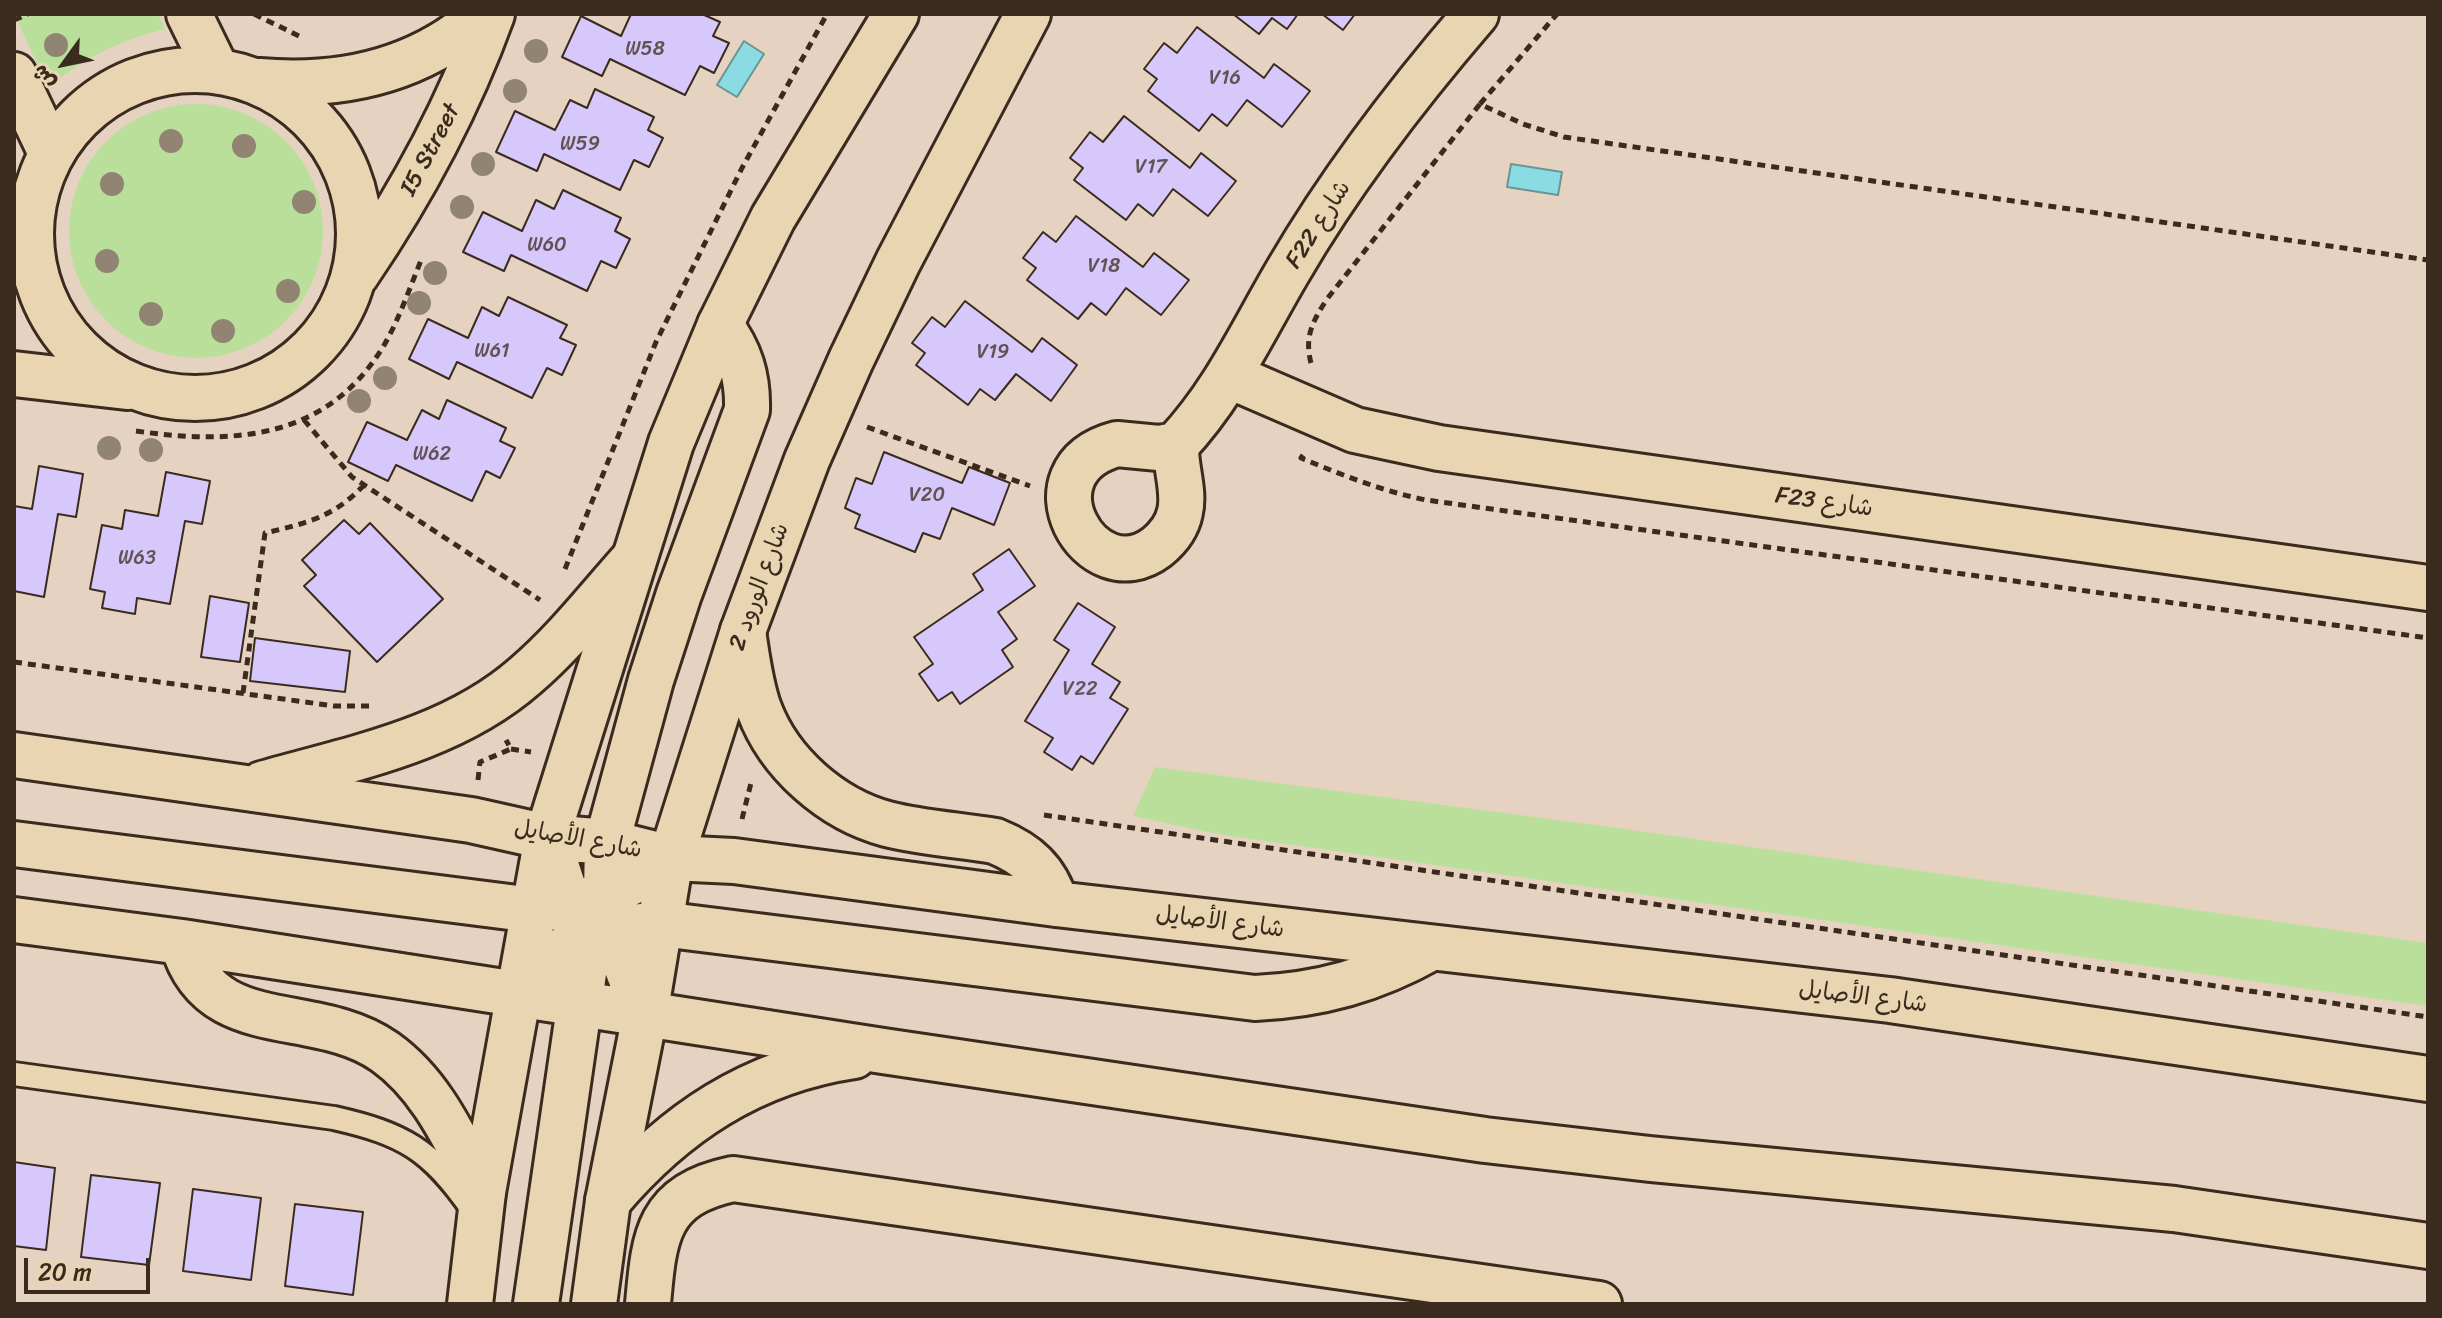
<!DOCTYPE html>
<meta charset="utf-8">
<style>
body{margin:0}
#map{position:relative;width:2442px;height:1318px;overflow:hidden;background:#e6d2c1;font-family:Sriracha,"Playpen Sans Arabic",sans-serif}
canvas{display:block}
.frame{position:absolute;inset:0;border:16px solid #3b2a1e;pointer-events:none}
.north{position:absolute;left:24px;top:24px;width:80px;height:80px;-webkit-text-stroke:6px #ead5b3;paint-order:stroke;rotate:237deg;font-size:22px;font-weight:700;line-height:32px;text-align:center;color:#3b2a1e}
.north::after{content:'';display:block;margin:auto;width:28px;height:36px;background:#3b2a1e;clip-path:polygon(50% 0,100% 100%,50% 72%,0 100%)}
.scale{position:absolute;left:24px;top:1258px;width:126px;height:36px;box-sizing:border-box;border:4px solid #3b2a1e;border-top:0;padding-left:10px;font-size:24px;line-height:28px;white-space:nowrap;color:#3b2a1e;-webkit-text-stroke:6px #ead5b3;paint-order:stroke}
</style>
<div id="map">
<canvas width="2442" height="1318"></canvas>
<div class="frame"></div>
<div class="north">ش</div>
<div class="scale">20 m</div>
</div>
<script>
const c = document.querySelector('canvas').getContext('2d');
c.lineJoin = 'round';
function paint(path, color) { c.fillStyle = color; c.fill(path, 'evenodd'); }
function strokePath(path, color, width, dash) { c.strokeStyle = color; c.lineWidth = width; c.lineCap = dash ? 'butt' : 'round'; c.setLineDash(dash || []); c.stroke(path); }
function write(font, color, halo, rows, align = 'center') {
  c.font = font + ' Sriracha,"Playpen Sans Arabic",sans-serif'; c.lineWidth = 8; c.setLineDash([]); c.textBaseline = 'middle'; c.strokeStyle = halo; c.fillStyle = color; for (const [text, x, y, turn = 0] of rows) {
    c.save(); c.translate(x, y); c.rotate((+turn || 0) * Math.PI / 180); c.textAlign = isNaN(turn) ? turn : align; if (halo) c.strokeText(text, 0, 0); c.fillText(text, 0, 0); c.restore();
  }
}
paint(new Path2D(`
 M14 14H158L165 29C120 40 85 58 48 87Z
 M69 231a127 127 0 1 1 254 0a127 127 0 1 1-254 0Z
 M1155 767 1603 826 2428 943V1006L1223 835 1133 816Z`), '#badf9a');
const water = new Path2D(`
 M744 41 764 54 737 97 717 85Z
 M1511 164 1562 172 1558 195 1507 187Z`);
paint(water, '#8bdce2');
strokePath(water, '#6b9594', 2);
const building = new Path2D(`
 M631 14H702L720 22 713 36 729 43 714 73 700 66 685 95 610 59 602 76 562 57 581 16 621 36Z
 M1233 14H1298L1287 29 1272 18 1259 34Z
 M1322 14H1355L1343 30Z
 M1197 27 1264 78 1274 64 1310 91 1282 127 1247 100 1227 126 1212 114 1199 131 1148 91 1157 79 1144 69 1164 43 1177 53Z
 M595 89 654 117 648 130 663 138 649 167 634 160 620 190 544 154 537 171 496 152 515 111 555 130 570 100 587 108Z
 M1124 116 1190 168 1201 153 1236 181 1208 216 1173 189 1153 216 1138 204 1126 220 1074 180 1083 168 1070 158 1090 132 1103 142Z
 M563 190 621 218 615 231 630 239 616 268 601 261 587 291 511 255 504 271 463 252 483 212 522 231 536 200 554 209Z
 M1076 216 1143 267 1154 253 1189 280 1161 315 1126 288 1106 315 1091 303 1078 319 1027 280 1036 268 1023 258 1043 232 1056 242Z
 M508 297 567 325 560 338 576 345 562 375 547 368 532 398 457 362 449 379 409 359 428 319 468 338 482 307 499 316Z
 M965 301 1032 352 1042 338 1077 365 1051 401 1016 374 995 400 980 389 968 405 916 365 925 353 912 343 932 317 945 327Z
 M447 400 506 428 500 441 515 448 500 478 486 471 472 501 396 465 388 481 348 462 367 422 407 440 422 410 439 419Z
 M884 452 962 483 969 467 1010 483 994 525 952 508 940 539 923 533 915 552 855 528 860 515 845 508 856 478 872 484Z
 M39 466 83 474 76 517 58 514 44 597 14 591V506L32 509Z
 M166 472 210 481 202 524 185 521 170 604 137 598 135 614 102 608 105 592 90 589 102 525 122 529 125 510 158 516Z
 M344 520 359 534 370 523 443 599 377 662 304 586 316 575 302 560Z
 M1009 549 1035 586 998 612 1017 639 1002 650 1013 667 960 704 952 692 938 701 919 674 933 664 914 637 983 590 973 574Z
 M210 596 249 603 240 662 201 657Z
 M1078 603 1115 627 1092 664 1120 682 1110 698 1128 709 1093 764 1081 756 1072 770 1044 752 1053 738 1025 721 1069 650 1054 640Z
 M255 638 350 651 345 692 250 681Z
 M14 1162 55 1168 46 1250 14 1246Z
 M91 1175 160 1183 149 1265 81 1257Z
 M193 1189 261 1198 251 1280 183 1271Z
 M295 1204 363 1212 353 1295 285 1286Z`);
paint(building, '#d6c8fa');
strokePath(building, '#3b2a1e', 2);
const service = new Path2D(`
 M14 1074 334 1118C404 1134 430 1149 472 1209`);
const minor = new Path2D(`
 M189 14 216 69
 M31 234a164 164 0 1 1 328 0a164 164 0 1 1-328 0Z
 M14 75 51 153
 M259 81C342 88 420 71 483 14
 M356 275C412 193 458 108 492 14
 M14 374 127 387
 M1230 376 1355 430 1439 448 2428 588
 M1117 444 1159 448 1176 445C1175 467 1185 491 1180 512 1177 527 1168 538 1157 547 1091 597 1019 470 1117 444Z
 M1176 445C1225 393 1252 332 1288 271 1341 180 1407 94 1476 14
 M648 1304C654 1236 657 1195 733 1179L1599 1304`);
const tertiary = new Path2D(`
 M470 1304 483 1192 547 837 671 443 720 325 773 218 896 14
 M594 1304 608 1201 645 1015 671 858 743 631 807 460 851 360 898 262 1028 14`);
const secondary = new Path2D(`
 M743 631C747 657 750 684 759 709 779 763 831 809 887 824 922 833 960 835 995 841 1027 854 1046 871 1056 904
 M14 755 471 820 547 837 607 842 671 858 734 861 1056 904 1890 1000 2428 1079
 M262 784C353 758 452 740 525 676 565 642 598 599 633 560
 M14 844 533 910C569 906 600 899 632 882
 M14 920 182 942 883 1051 1485 1140 1650 1159 2174 1209 2428 1246
 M182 942C210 1042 314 1002 385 1052 433 1086 456 1142 483 1192
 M518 992C566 938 590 931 661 924L1255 998C1320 995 1374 980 1431 948
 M645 1015 612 929 606 895 607 842 651 680 679 594 747 410C748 377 740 351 720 325
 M608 1201C674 1123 752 1071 854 1056
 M536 1304 585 966 580 938 547 837`);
strokePath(service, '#3b2a1e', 28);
strokePath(minor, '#3b2a1e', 50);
strokePath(tertiary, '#3b2a1e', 50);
strokePath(secondary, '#3b2a1e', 50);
strokePath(new Path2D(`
 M254 14 299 36
 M14 20 28 14
 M1480 104 1557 14
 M1311 363C1304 336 1313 321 1327 299L1480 104 1523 124 1564 137 2428 260
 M304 420 352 477 540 600
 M867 427 1030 486
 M136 431C233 445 326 440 383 347 399 320 410 287 422 258
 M1303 455 1301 458C1342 475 1382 491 1426 500L2428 638
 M565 569 656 342 742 168 827 14
 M14 662 334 706H370
 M243 693 265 533C307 523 334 517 364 485
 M511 749 531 752
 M478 780 480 762 511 749 506 740
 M1044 815 2428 1017
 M742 819 751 783`), '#3b2a1e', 5, [8, 6]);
strokePath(service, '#ead5b3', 22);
strokePath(minor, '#ead5b3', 44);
strokePath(tertiary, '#ead5b3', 44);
strokePath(secondary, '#ead5b3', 44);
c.fillStyle = '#928472';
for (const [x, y] of [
 [56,45],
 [536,51],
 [515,91],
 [171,141],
 [244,146],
 [483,164],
 [112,184],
 [304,202],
 [462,207],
 [107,261],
 [435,273],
 [288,291],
 [419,303],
 [151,314],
 [223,331],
 [385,378],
 [359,401],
 [109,448],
 [151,450]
]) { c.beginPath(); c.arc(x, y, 12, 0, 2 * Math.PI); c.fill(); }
write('20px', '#625255', null, [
 ["W58",645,50],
 ["V16",1225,79],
 ["W59",580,145],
 ["V17",1151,168],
 ["W60",547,246],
 ["V18",1104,267],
 ["W61",492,352],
 ["V19",993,353],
 ["W62",432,455],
 ["V20",927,496],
 ["W63",137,559],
 ["V22",1080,690]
]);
write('24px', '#3b2a1e', '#ead5b3', [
 ["I5 Street",431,150,-62],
 ["F22 شارع",1319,225,-57],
 ["F23 شارع",1824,503,8],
 ["شارع الورود 2",760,587,-70],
 ["شارع الأصايل",578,840,10],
 ["شارع الأصايل",1220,923,7],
 ["شارع الأصايل",1863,998,7]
]);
</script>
